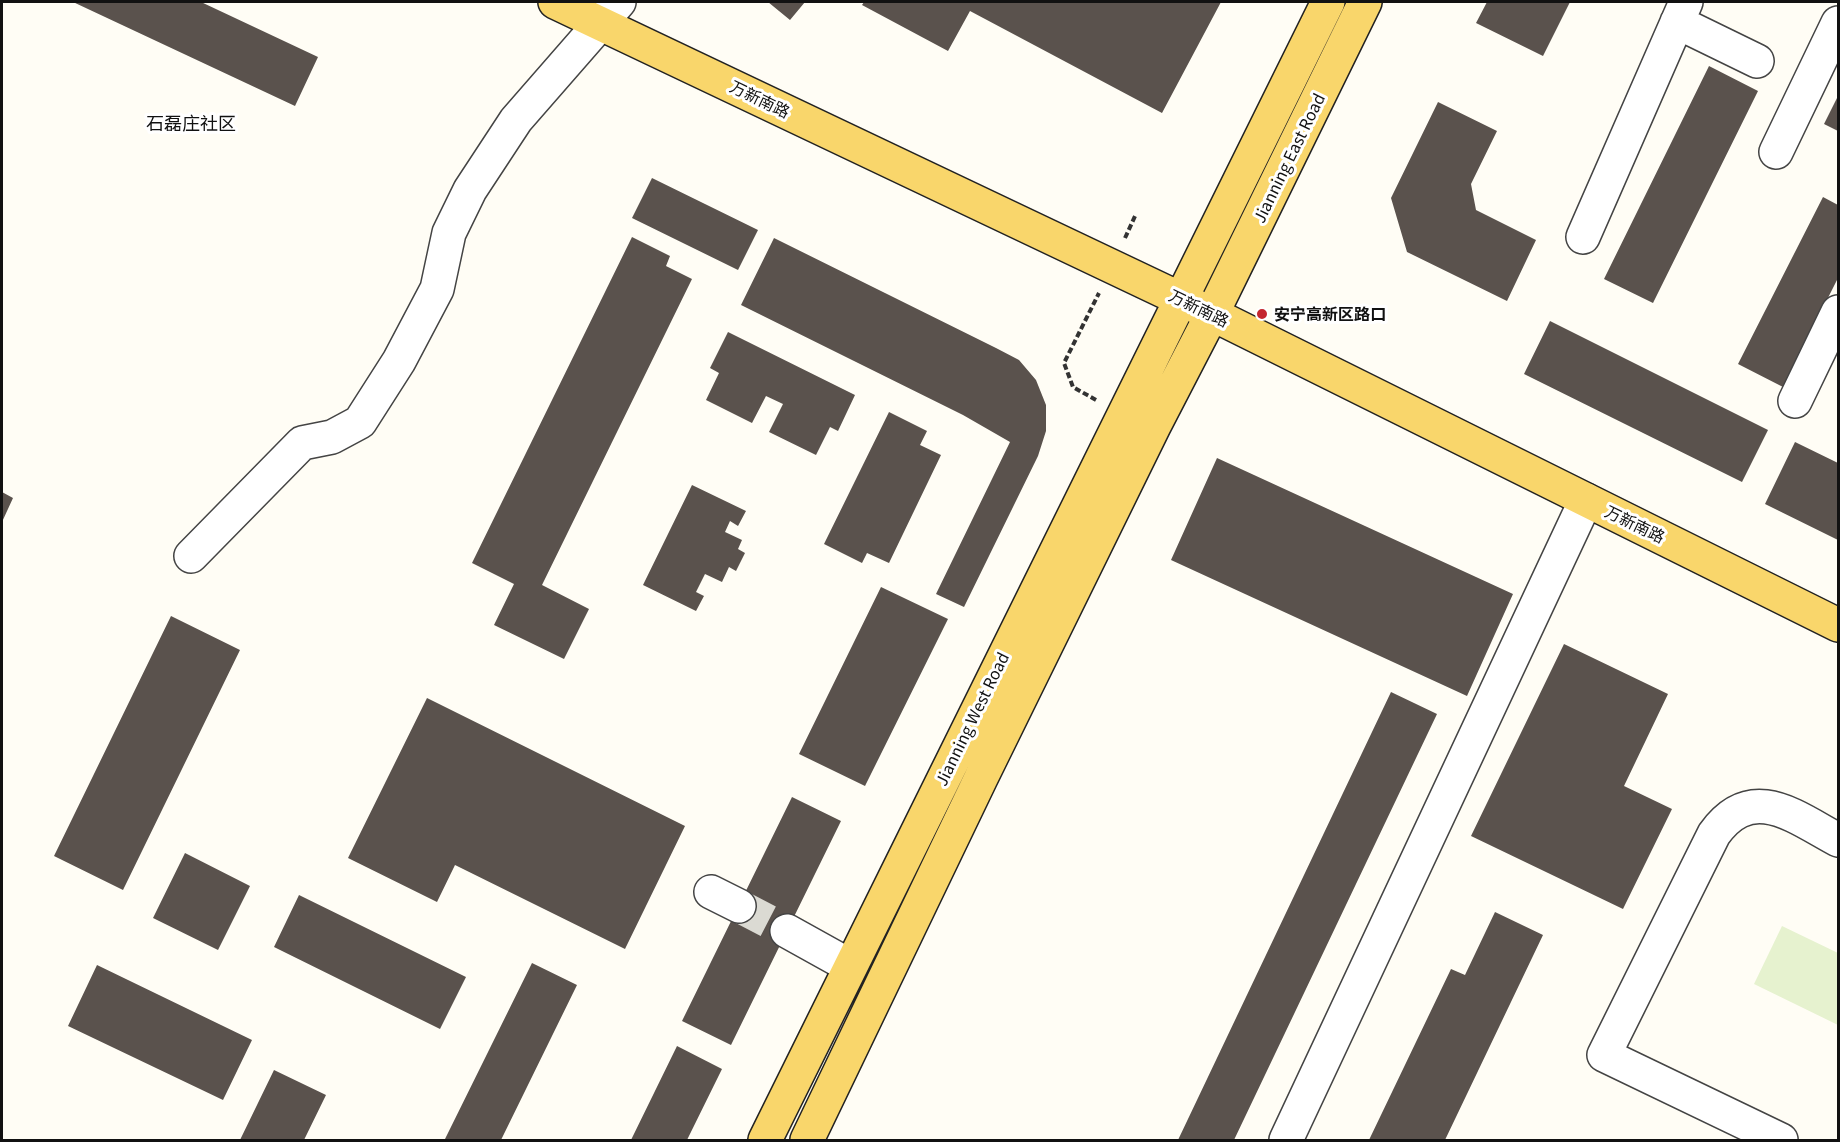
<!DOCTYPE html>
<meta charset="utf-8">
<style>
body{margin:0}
#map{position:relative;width:1840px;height:1142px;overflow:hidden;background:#fffdf5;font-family:Georgia,serif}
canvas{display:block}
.frame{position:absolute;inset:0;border:3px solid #111;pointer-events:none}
</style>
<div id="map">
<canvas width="1840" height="1142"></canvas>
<div class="frame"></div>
</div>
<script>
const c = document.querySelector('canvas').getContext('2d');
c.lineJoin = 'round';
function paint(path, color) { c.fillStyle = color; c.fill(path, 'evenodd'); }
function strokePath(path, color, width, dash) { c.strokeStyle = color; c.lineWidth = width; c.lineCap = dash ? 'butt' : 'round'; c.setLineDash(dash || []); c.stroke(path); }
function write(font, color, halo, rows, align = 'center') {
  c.font = font + ' Georgia,"Noto Sans SC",serif'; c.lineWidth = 6; c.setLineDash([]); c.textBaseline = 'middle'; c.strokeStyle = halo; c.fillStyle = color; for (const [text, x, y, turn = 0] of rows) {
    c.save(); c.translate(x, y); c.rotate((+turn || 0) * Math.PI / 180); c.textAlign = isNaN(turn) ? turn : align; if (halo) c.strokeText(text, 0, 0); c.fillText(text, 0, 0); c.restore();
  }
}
paint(new Path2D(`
 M1782 926 1838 953V1025L1754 984Z`), '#e6f2cf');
paint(new Path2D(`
 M73 2H201L318 57 295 106Z
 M768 2H805L790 20Z
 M864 2H1221L1162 113 970 11 948 51 862 5Z
 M1487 2H1570L1543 56 1476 23Z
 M1709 66 1758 91 1653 303 1604 279Z
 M1838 96V131L1824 124Z
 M1438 102 1497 131 1471 184 1476 210 1536 240 1507 301 1407 252 1391 198Z
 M652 178 758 230 738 270 632 218Z
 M1823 197 1838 205V278L1783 387 1738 364Z
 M632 237 670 256 666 266 692 279 542 585 589 609 564 659 494 625 514 584 472 563Z
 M774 238 996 348 1019 360 1036 380 1046 405V431L1038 456 964 607 936 594 1010 442 963 415 741 305Z
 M1550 321 1768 430 1742 482 1524 374Z
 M728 332 855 395 838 431 830 427 816 455 769 432 783 404 766 396 752 423 706 400 719 373 710 368Z
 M889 412 927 431 920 445 941 455 889 563 867 553 862 563 824 544Z
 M1795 442 1838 463V540L1765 504Z
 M1217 458 1513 594 1467 696 1171 560Z
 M692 485 746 511 738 526 730 521 725 532 742 540 738 549 745 553 736 571 729 567 722 582 705 574 696 592 704 596 696 611 643 585Z
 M2 492 13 498 2 522Z
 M881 587 948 619 865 786 799 754Z
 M171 616 240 650 123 890 54 856Z
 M1564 644 1668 694 1624 786 1672 809 1623 909 1471 836Z
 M1391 692 1437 714 1234 1140H1178Z
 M427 698 685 826 625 949 455 865 437 902 348 858Z
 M792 797 841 821 731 1045 682 1021Z
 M185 853 250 886 218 950 153 918Z
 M299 895 466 977 440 1029 274 947Z
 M1495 912 1543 935 1445 1140H1369L1451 969 1465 975Z
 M532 963 577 985 501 1140H447L445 1139Z
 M97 965 252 1040 223 1100 68 1026Z
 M677 1046 722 1069 687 1140H631Z
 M274 1070 326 1095 304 1140H240Z`), '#5a524d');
strokePath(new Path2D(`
 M739 906 787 931`), '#dbdad3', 33, [33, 16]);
const minor = new Path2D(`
 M1677 22 1757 61
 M1776 152 1838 23
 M1583 237 1686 2
 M1795 401 1838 312
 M191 556 302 443 332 437 360 422 399 361 437 289 449 233 470 190 516 120 619 2
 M711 892 739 906
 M787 931 850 966
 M1286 1140 1586 500
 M1781 1140 1604 1055 1714 834C1752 781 1795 817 1838 840`);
const major = new Path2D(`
 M555 2 1212 314 1838 625
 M765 1140 1328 2
 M807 1140 981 778 1154 426 1212 314 1365 2`);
strokePath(minor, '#444', 36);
strokePath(major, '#222', 36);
strokePath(new Path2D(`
 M1125 238 1136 214
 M1096 400 1073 387 1064 363 1099 293`), '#333', 4, [6, 3]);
strokePath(minor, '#fff', 33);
strokePath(major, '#f9d66b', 33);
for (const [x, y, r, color] of [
 [1262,314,6,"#c4262e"]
]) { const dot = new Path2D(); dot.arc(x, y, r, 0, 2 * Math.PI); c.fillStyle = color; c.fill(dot); strokePath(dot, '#fff', 2); }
write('16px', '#111', '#fff', [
 ["万新南路",760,99,26],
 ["Jianning East Road",1289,158,-64],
 ["万新南路",1199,308,26],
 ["万新南路",1635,524,26],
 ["Jianning West Road",972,719,-64]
]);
write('bold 16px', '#111', '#fff', [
 ["安宁高新区路口",1274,314]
], 'left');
write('18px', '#111', '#fff', [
 ["石磊庄社区",191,123]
]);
</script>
